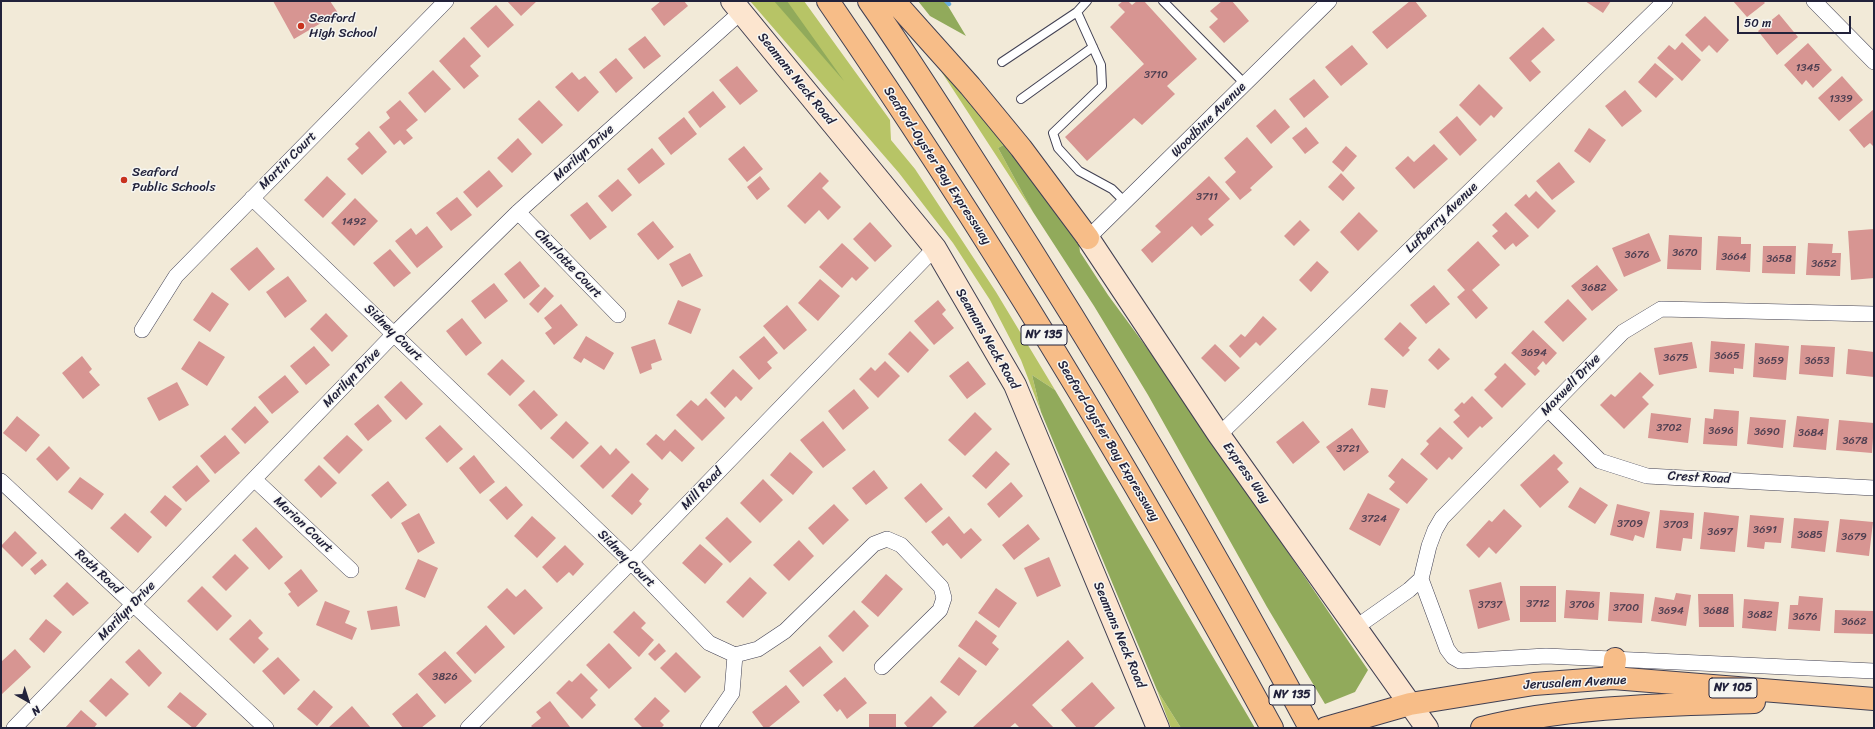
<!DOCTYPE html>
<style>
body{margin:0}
#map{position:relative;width:1875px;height:729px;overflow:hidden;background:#f2ead8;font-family:Sriracha,sans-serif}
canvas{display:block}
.frame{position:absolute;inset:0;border:2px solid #22223b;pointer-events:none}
.north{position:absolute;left:8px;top:681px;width:40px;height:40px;-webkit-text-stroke:3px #f6f6f2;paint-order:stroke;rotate:141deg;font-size:11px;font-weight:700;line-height:16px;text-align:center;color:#22223b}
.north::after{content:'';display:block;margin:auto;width:14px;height:18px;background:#22223b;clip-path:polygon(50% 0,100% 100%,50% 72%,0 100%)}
.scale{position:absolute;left:1737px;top:16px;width:114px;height:18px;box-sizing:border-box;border:2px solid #22223b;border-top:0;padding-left:5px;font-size:12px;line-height:14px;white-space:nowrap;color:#22223b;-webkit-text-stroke:3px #f6f6f2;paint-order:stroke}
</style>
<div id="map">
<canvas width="1875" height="729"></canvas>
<div class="frame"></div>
<div class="north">N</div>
<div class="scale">50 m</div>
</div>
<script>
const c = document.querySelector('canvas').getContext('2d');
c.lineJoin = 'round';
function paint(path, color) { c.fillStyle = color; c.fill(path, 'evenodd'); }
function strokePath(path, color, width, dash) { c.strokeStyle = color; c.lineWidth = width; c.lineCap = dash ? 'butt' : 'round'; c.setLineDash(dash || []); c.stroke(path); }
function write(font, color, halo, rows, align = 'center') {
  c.font = font + ' Sriracha,sans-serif'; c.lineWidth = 3; c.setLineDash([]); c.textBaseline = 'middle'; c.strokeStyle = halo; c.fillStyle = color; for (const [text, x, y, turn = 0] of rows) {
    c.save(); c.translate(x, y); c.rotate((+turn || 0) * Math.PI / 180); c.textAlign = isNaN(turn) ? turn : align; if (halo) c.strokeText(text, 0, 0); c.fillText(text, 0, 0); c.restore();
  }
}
paint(new Path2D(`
 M750 1H804L890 120 891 140 915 169 996 292 1055 390 1032 375 1041 412 1021 360 990 300 953 243 899 173Z
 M939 68 1009 142 998 148 1033 212Z
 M1157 690 1181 728H1171Z`), '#b7c466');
paint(new Path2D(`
 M774 1H787L844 81Z
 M918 1H945L966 36 930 16Z
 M1009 142 1078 235 1080 252 1108 295 1175 386 1368 670 1355 692 1325 704 1267 607 1148 395 1094 306 1033 212 998 148Z
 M1032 375 1055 390 1255 728H1181L1157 690 1041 412Z`), '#91aa5b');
strokePath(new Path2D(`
 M946 1 949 4`), '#6aaedf', 4.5);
paint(new Path2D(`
 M273 1H330L338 13 294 39Z
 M507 1H537L521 16Z
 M661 1H684L688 6 664 26 651 9Z
 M1123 1H1128L1132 5 1137 1H1144L1197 59 1167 86 1175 94 1142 125 1134 118 1087 161 1065 137 1144 64 1110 27 1125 12 1118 5Z
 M1222 1H1232L1249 21 1224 43 1209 27 1218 19 1210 11Z
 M1410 1H1415L1427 16 1387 49 1372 32Z
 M1585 1H1611L1603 13Z
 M1733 1H1763L1765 3 1747 17Z
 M496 5 514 25 488 48 470 28Z
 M1779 14 1798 37 1777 55 1758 31Z
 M1705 16 1729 40 1717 53 1709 45 1702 52 1685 35Z
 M1543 27 1555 40 1531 61 1541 72 1530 82 1509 58Z
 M645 36 661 56 644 69 628 49Z
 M464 37 481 56 470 66 479 76 464 89 439 61Z
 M1682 42 1701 60 1682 81 1657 58 1669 45 1675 50Z
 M1808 43 1832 70 1813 88 1806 80 1802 85 1784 65Z
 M1352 45 1368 64 1341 86 1325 67Z
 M616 58 633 78 616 93 599 72Z
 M1655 63 1674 79 1656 98 1638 82Z
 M737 66 758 91 740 105 719 80Z
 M433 70 451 89 425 113 408 93Z
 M572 72 579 80 585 76 599 92 578 112 555 87Z
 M1842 76 1863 100 1839 121 1818 98Z
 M1314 79 1329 97 1304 118 1289 99Z
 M1479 84 1503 108 1494 118 1491 115 1480 126 1459 105Z
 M1625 90 1642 111 1622 127 1605 106Z
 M713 91 726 107 700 128 688 112Z
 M400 100 418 120 406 130 413 138 404 145 400 140 394 145 379 127 390 118 386 112Z
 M539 100 563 125 542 144 518 119Z
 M1275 109 1290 127 1271 144 1256 126Z
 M1874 109V147L1870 143 1864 148 1849 130Z
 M1457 116 1477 140 1460 156 1439 132Z
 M684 117 697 134 671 155 658 138Z
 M1306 127 1319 143 1305 154 1292 138Z
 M1589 128 1606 140 1590 163 1574 151Z
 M369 131 387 152 362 175 347 159 359 148 355 144Z
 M1247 137 1273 167 1250 188 1252 190 1240 200 1225 182 1236 172 1224 158Z
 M518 138 532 154 512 173 497 158Z
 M1434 144 1448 159 1414 189 1395 168 1408 156 1414 162Z
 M744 146 763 169 747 182 728 159Z
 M1346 146 1357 156 1343 172 1332 162Z
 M652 148 665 164 639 184 627 169Z
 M1559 162 1575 182 1552 200 1536 181Z
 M489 170 503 186 477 208 463 192Z
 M820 172 829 181 822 188 841 207 828 220 819 210 805 224 787 206Z
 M1341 173 1355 188 1343 201 1328 187Z
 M327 176 346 194 323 218 304 200Z
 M760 176 770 189 757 200 747 187Z
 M1209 176 1230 199 1208 219 1214 225 1201 236 1192 226 1152 263 1141 250 1161 232 1155 226Z
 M618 179 632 195 612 212 598 196Z
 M1536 191 1556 211 1538 229 1514 205 1526 194 1529 198Z
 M457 197 472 215 451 231 436 213Z
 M355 198 378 221 354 246 331 223Z
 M587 202 607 227 590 240 570 215Z
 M1359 212 1378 231 1358 251 1340 232Z
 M1506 212 1529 236 1516 247 1513 243 1505 250 1492 236 1498 231 1492 225Z
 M1300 220 1310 230 1294 246 1284 236Z
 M653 221 674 247 658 260 637 234Z
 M870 222 892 246 875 262 853 239Z
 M427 226 443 247 417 268 395 241 411 228 416 235Z
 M1874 229V278L1851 280 1848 231Z
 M1649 233 1661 261 1624 277 1612 248Z
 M1669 235 1702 237 1701 270 1667 269Z
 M1718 236 1741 237V244H1751L1750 272 1716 270Z
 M1478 241 1500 265 1472 290 1488 308 1476 319 1457 297 1465 290 1447 270Z
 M842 243 869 268 856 281 852 277 842 288 819 267Z
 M1808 243 1833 244 1832 253H1841L1840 276 1806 275Z
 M1763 246H1796L1795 274 1762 273Z
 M257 247 275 269 249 291 230 269Z
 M390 249 411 273 394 287 373 263Z
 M690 253 703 276 682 287 669 264Z
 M520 261 540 286 524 299 504 274Z
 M1317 261 1329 272 1311 292 1299 280Z
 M1597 265 1618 290 1592 311 1571 286Z
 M288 276 307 301 285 318 266 292Z
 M820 279 840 296 818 321 798 303Z
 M494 283 508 301 485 319 471 301Z
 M1434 285 1450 304 1426 324 1410 305Z
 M545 287 554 296 538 313 529 304Z
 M212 292 229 304 210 332 193 320Z
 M1568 299 1587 319 1563 342 1544 322Z
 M678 300 701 309 691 334 668 324Z
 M938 300 946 310 942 314 954 328 934 345 914 321Z
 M561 304 578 325 554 345 545 333 552 328 544 318Z
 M787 305 807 330 784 350 763 326Z
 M326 313 348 336 332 352 310 329Z
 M1263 316 1277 329 1260 346 1256 342 1240 358 1229 346 1241 334 1245 337Z
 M462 318 482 343 466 356 446 331Z
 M1400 322 1417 338 1408 348 1410 350 1403 357 1384 339Z
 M1533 330 1557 353 1546 365 1543 361 1537 368 1540 371 1535 376 1511 353Z
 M910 331 929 350 908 373 888 354Z
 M586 336 614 353 604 370 584 358 581 363 573 358Z
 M764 336 778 353 767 362 772 368 759 380 739 357Z
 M655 339 662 360 651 364 652 369 640 374 631 347Z
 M199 341 225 357 207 386 181 369Z
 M1711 341 1745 344 1743 369 1734 368V374L1709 372Z
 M1692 342 1697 368 1659 375 1654 348Z
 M1755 343 1789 346 1786 380 1753 377Z
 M1215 344 1240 368 1225 382 1201 358Z
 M1801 345 1835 347 1833 377 1799 374Z
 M314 346 330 365 306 385 290 366Z
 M1439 348 1450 359 1438 370 1428 360Z
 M1848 349 1874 352V377L1846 374Z
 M82 356 92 369 89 372 100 385 83 399 62 373Z
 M502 359 525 381 510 396 487 374Z
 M885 361 900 376 878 398 859 379 871 367 875 371Z
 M968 361 986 384 967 399 949 376Z
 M1505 363 1526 384 1502 408 1484 390 1497 377 1494 374Z
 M733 369 753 388 741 401 736 396 725 408 710 393Z
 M1640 372 1654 385 1642 397 1649 404 1624 429 1600 405 1611 394 1615 397Z
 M285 375 299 392 272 414 258 397Z
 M401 381 423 404 406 420 384 397Z
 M177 382 189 405 159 421 147 398Z
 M1371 388 1388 390 1385 408 1368 405Z
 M854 389 869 408 843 430 828 411Z
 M534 390 558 415 541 430 518 405Z
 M1472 396 1493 418 1482 428 1480 426 1468 438 1453 422 1460 416 1454 410 1462 402 1464 404Z
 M706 398 725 418 702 441 676 415 691 400 698 406Z
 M378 404 392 421 368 441 354 424Z
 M255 406 269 422 245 444 231 429Z
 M1714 409 1739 411 1737 446 1703 444 1705 418 1713 419Z
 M975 412 992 429 965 456 948 440Z
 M1651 413 1691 418 1688 443 1648 438Z
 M17 416 40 435 26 452 3 433Z
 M1797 416 1829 419 1826 450 1793 447Z
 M1750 417 1786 420 1783 448 1747 444Z
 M1839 420 1874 423 1872 453 1836 450Z
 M566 421 589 443 573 459 550 438Z
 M823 421 846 450 823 468 800 440Z
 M1303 421 1320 442 1293 464 1276 442Z
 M440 425 463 449 447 463 425 438Z
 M1440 427 1463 448 1452 460 1449 457 1437 470 1420 454 1429 444 1426 441Z
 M1352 428 1369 452 1344 471 1326 447Z
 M675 429 695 448 682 462 670 451 662 460 646 444 656 434 664 441Z
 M225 435 240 453 215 474 200 456Z
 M347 435 363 450 339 474 323 458Z
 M601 445 610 455 616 448 630 462 603 489 580 466Z
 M49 446 70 468 57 481 36 459Z
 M996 451 1010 464 986 489 972 476Z
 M790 452 813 472 793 495 770 475Z
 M1554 454 1563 463 1557 469 1569 482 1540 508 1520 485Z
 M474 455 495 482 480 494 459 468Z
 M1402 458 1428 479 1407 504 1389 489 1395 482 1388 476Z
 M197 465 210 481 186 502 172 487Z
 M319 465 337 483 321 498 304 480Z
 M874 470 888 488 866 505 852 488Z
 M632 473 649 489 639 501 642 504 632 515 611 496Z
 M80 477 104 494 92 510 68 492Z
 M763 479 783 500 760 523 740 503Z
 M388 481 407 505 391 519 371 495Z
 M1011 482 1023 496 999 518 987 504Z
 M921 483 943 509 926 523 904 498Z
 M506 486 523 505 507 520 489 500Z
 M1580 487 1608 505 1595 524 1568 507Z
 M1368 493 1400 509 1380 546 1349 529Z
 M165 495 182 509 166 527 150 512Z
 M834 504 849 520 823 545 808 528Z
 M1617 504 1650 512 1644 538 1635 535 1633 541 1610 535Z
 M1504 509 1522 526 1496 554 1489 547 1479 558 1466 545 1489 520 1492 522Z
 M1660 510 1694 513 1692 539 1683 538 1681 551 1656 548Z
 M1704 512 1739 516 1735 552 1700 549Z
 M125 513 152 537 138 553 110 528Z
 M419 513 435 543 418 553 401 523Z
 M1750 515 1784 518 1781 543 1765 542 1764 549 1747 547Z
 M532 516 556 538 537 558 514 536Z
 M949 516 964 534 971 528 982 540 961 559 947 543 943 546 931 532Z
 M727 517 752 542 730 563 705 538Z
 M1794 518 1829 521 1825 552 1791 548Z
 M1840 519 1873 522 1869 556 1836 552Z
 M1028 524 1040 539 1014 560 1002 545Z
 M256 527 283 557 269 570 242 540Z
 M15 531 37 553 22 567 1 546Z
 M799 540 814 556 789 581 773 565Z
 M700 544 723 564 705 584 682 563Z
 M565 545 584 564 573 576 569 572 557 583 542 567Z
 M235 554 249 568 226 591 212 577Z
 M1049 557 1061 586 1037 597 1024 568Z
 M42 559 47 565 35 575 30 569Z
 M418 559 438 568 425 598 405 589Z
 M301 569 318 591 298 607 288 594 291 592 284 583Z
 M886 574 903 589 878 617 861 602Z
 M750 577 767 593 743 618 726 602Z
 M67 582 89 603 73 616 53 596Z
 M1501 582 1510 620 1478 629 1469 590Z
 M202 586 232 616 217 631 187 601Z
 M1520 586H1556V622H1520Z
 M507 588 516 597 525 589 543 608 514 635 487 607Z
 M996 588 1017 603 999 628 978 613Z
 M1566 590 1600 592 1598 620 1564 618Z
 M1610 592 1644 594 1642 623 1608 621Z
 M1676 593 1691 595 1686 626 1651 621 1655 597 1674 600Z
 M1698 594H1733L1734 627H1699Z
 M1799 596 1823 598 1820 631 1788 629 1790 605H1798Z
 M1744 599 1779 602 1776 631 1742 628Z
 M325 601 350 611 345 623 357 628 352 640 316 625Z
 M397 606 400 626 371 630 367 611Z
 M854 610 869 626 843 652 828 636Z
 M1835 610 1874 611V634L1834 633Z
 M634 611 646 623 641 628 654 640 639 657 613 632Z
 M46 619 62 632 44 653 29 639Z
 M250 619 263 633 258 638 269 649 254 664 229 639Z
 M976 620 997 636 992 643 999 649 986 666 958 646Z
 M486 625 505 647 475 674 456 653Z
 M1068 640 1084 658 1032 705 1054 728H1020L1015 723 1009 728H972Z
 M609 643 632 668 609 689 586 665Z
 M659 643 666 651 655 661 648 654Z
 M820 646 833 662 803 687 789 671Z
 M15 649 31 667 2 694 1 662Z
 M139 649 162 673 149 687 125 662Z
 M445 651 472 681 445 704 418 674Z
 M676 652 701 677 685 693 660 668Z
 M278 657 300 680 284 695 262 671Z
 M959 657 977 671 959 696 940 682Z
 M581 673 598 690 590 698 596 705 582 719 556 693 569 680 572 682Z
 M845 677 867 703 847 719 840 709 837 712 823 695Z
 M111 678 129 694 106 717 89 701Z
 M1092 682 1115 708 1093 728H1077L1061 710Z
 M786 685 800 702 768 728H764L752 712Z
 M314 690 333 707 317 726 297 709Z
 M180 692 207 714 195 728H193L167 707Z
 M417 693 436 716 421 728H403L392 714Z
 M931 696 947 712 931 728H908L904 723Z
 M655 697 670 711 660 721 664 725 661 728H643L634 719Z
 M550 701 570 727 569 728H533L531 726 541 718 536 712Z
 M352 706 371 728H328Z
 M81 710 97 724 94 728H65Z
 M869 714H896V728H869Z`), '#d79592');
const lane = new Path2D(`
 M1087 1 1077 12 1101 65 1102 86 1053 133 1058 148 1079 171 1112 189 1125 202
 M1163 1 1245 84
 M1002 62 1077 12
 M1021 99 1093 47`);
const street = new Path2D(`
 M1814 1 1874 62
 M252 198 631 562 709 643 735 655 758 649 785 631 874 544 887 539 901 545 941 587 944 598 940 610 882 667
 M518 212 618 315
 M1088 238 1329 1
 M142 330 176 276 446 1
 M1548 409 1600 461 1647 476 1874 488
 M1219 435 1665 1
 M254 479 351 570
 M1 481 266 728
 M1421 579 1447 649 1453 657 1460 661 1546 656 1874 671
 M1355 628 1409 590 1421 579 1429 546 1435 530 1442 518 1623 332 1661 309 1874 314
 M14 728 394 334 518 212 741 12
 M468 728 631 562 935 248
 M708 728 732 693 735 655`);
const secondary = new Path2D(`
 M732 1 935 248 1015 385 1158 728
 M1088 238 1219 435 1427 728`);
const primary = new Path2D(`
 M1613 678 1615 659
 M1326 728 1410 704 1534 684 1613 678 1874 699
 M1482 728C1570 706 1663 705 1754 702`);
const highway = new Path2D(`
 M828 1C989 235 1136 479 1272 728
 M869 1C909 58 946 117 984 176 1100 356 1209 539 1310 728
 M894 1 970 86 1021 148 1088 238`);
strokePath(lane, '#414053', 10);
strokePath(street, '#414053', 16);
strokePath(secondary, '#414053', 24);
strokePath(primary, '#414053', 24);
strokePath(highway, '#414053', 24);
strokePath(lane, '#fff', 8);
strokePath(street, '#fff', 15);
strokePath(secondary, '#fce5cf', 22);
strokePath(primary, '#f7bd88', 22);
strokePath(highway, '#f7bd88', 22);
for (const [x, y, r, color] of [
 [301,26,4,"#c8321e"],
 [124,180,4,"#c8321e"]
]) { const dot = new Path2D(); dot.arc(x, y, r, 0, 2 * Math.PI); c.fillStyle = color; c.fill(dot); strokePath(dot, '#f6f6f2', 1.5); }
write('11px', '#4f3f51', null, [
 ["1345",1808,68],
 ["3710",1156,75],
 ["1339",1841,99],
 ["3711",1207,197],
 ["1492",354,222],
 ["3670",1685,253],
 ["3676",1637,255],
 ["3664",1734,257],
 ["3658",1779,259],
 ["3652",1824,264],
 ["3682",1594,288],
 ["3694",1534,353],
 ["3665",1727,356],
 ["3675",1676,358],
 ["3659",1771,361],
 ["3653",1817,361],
 ["3702",1669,428],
 ["3696",1721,431],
 ["3690",1767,432],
 ["3684",1811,433],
 ["3678",1855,441],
 ["3721",1348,449],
 ["3724",1374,519],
 ["3709",1630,524],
 ["3703",1676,525],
 ["3691",1765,530],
 ["3697",1720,532],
 ["3685",1810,535],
 ["3679",1854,537],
 ["3712",1538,604],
 ["3737",1490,605],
 ["3706",1582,605],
 ["3700",1626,608],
 ["3694",1671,611],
 ["3688",1716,611],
 ["3682",1760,615],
 ["3676",1805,617],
 ["3662",1854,622],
 ["3826",445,677]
]);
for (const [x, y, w] of [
 [1044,335,46],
 [1733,688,48],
 [1292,695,46]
]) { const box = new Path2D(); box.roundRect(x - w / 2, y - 10, w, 20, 3); c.fillStyle = '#f6f6f2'; c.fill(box); strokePath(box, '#22223b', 1); }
write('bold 12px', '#22223b', null, [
 ["NY 135",1044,335],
 ["NY 105",1733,688],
 ["NY 135",1292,695]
]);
write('13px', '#22223b', '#f6f6f2', [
 ["Seaford",309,19],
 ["High School",309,34],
 ["Seaford",132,173],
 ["Public Schools",132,188]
], 'left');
write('13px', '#22223b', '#f6f6f2', [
 ["Seamans Neck Road",796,79,51],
 ["Woodbine Avenue",1209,120,-45],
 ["Marilyn Drive",584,153,-42],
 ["Martin Court",288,161,-45],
 ["Seaford-Oyster Bay Expressway",937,166,57],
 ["Lufberry Avenue",1442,218,-44],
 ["Charlotte Court",568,264,46],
 ["Sidney Court",393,333,44],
 ["Seamans Neck Road",987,339,60],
 ["Marilyn Drive",352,378,-46],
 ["Maxwell Drive",1571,385,-46],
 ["Seaford-Oyster Bay Expressway",1108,441,59],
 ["Express Way",1246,473,55],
 ["Crest Road",1699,478,3],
 ["Mill Road",702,489,-46],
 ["Marion Court",303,525,43],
 ["Sidney Court",626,559,45],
 ["Roth Road",98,572,43],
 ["Marilyn Drive",127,611,-46],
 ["Seamans Neck Road",1119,635,67],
 ["Jerusalem Avenue",1575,683,-3]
]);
</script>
